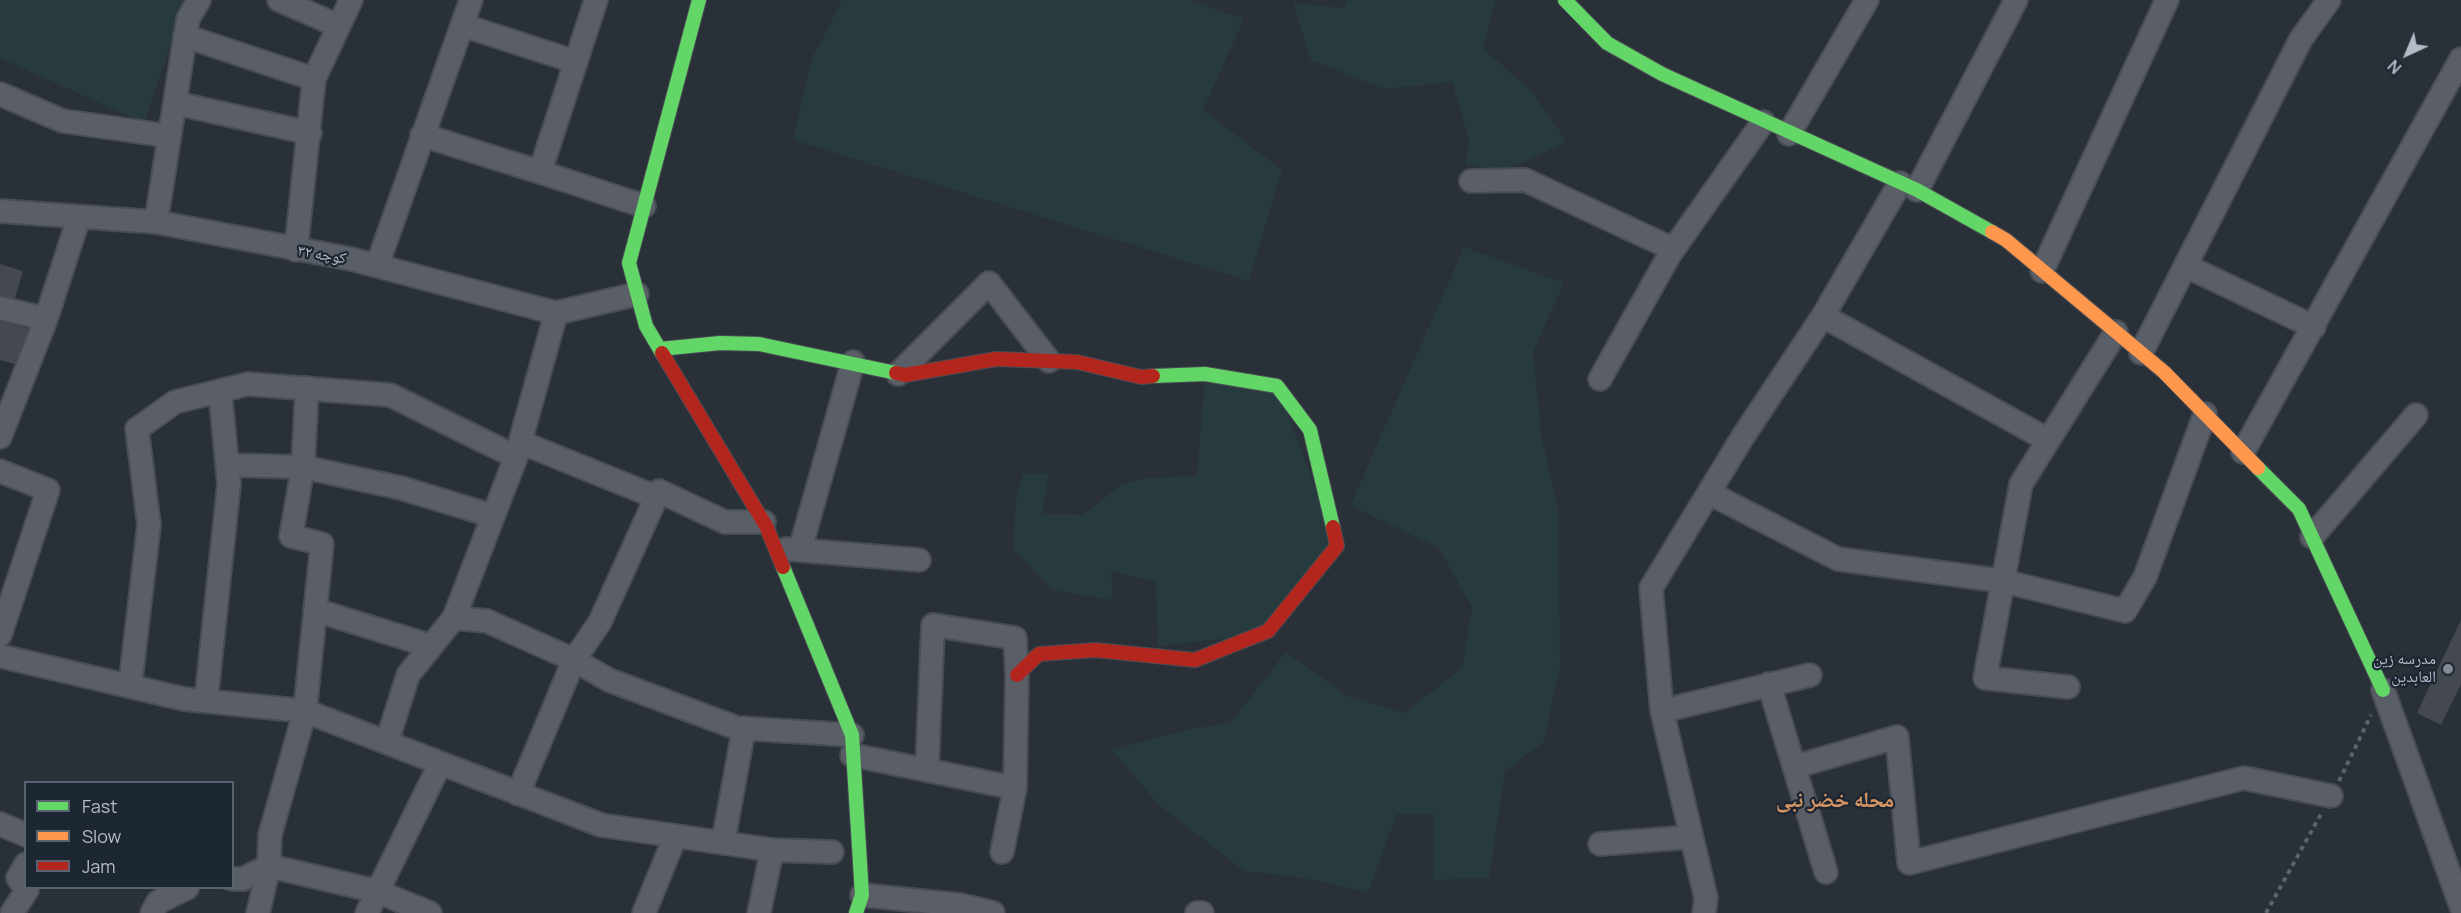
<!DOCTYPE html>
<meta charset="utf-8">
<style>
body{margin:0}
#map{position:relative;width:2461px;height:913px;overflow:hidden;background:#2a3038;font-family:Manrope,sans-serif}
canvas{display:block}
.legend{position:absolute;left:24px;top:781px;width:210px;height:108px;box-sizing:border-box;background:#1d2633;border:2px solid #59626f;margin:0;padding:8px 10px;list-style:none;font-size:18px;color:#b4bcc9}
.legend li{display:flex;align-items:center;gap:12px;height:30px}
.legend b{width:30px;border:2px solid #59626f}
.north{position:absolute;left:2377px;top:24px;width:60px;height:60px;-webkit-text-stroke:4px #1d2633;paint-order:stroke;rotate:224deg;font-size:16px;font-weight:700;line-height:24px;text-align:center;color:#b4bcc9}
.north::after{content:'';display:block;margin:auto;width:21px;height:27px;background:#b4bcc9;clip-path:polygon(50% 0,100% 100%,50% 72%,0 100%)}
</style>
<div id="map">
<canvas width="2461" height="913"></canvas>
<ul class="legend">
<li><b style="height:8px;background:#63d668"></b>Fast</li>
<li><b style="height:8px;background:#ff974d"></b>Slow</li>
<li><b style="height:8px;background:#b3261e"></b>Jam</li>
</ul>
<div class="north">N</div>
</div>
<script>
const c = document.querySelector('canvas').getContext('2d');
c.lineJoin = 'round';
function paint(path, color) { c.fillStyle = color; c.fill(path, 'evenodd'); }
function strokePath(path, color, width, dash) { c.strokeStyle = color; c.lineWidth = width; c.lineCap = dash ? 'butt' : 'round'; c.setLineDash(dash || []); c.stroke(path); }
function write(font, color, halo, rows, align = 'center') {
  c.font = font + ' Manrope,"Noto Naskh Arabic",sans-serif'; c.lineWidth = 4.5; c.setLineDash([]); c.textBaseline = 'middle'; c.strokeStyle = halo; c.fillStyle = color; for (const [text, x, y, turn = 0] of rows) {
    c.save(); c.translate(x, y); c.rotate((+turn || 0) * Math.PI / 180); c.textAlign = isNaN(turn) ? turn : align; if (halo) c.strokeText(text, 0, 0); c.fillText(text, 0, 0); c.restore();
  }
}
paint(new Path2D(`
 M0 0H186L144 123 0 58Z
 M842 0H1189L1244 19 1203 110 1282 170 1249 281 793 140 811 60Z
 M1348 0H1496L1483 48 1533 93 1567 142 1506 170 1465 165 1469 139 1452 82 1384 89 1311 60 1293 3 1344 8Z
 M1464 247 1564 283 1533 352 1541 434 1558 509 1560 666 1544 742 1505 771 1489 878 1433 880 1434 814H1397L1368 892 1303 878 1244 871 1159 805 1112 750 1189 729 1230 723 1286 652 1347 696 1404 713 1462 668 1472 607 1438 547 1350 506Z
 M1205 374 1277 386 1337 546 1257 635 1158 646 1156 582 1111 571 1113 600 1052 590 1013 549 1016 500 1023 474 1049 473 1042 514 1083 515 1122 484 1146 478 1197 476Z`), '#273a3e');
paint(new Path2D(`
 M0 264 23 271 13 305 0 301Z
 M0 320 29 329 18 365 0 360Z
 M2461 620V684L2441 725 2417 713Z`), '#444950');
const street = new Path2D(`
 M279 0 339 26
 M596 0 540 172 644 206
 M462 25 576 62
 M185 36 314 79
 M0 94 63 121 169 136
 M175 103 310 133
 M1789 134 1867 0
 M422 135 540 172
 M1471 181 1525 180 1673 249
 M1917 190 2016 0
 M0 211 156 222 351 259 556 313 637 294
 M156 222 188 19 199 0
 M296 250 314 79 351 0
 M377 266 471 0
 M2186 266 2314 327
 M2042 271 2167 0
 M0 308 46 319 0 437
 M1823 316 2048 440
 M46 319 79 217
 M2141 353 2301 39 2329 0
 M898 374 989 283 1049 361
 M1600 379 1670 254 1763 122
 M520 442 656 497
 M2243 452 2461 59
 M227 465 303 467 401 488 493 516
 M0 471 48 490 0 635
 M1709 493 1838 559 2003 581 2125 611 2145 577 2205 414
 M2312 537 2416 415
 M786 549 919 560
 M800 550 853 362
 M315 610 431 646
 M454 618 516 457 556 313
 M0 656 184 699 305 711 601 825 772 850 832 852
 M1769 684 1826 872
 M130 686 149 525 137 429 175 402 248 384 390 395 516 457
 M2068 687 1985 678 2021 484 2116 332
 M2383 690 2461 906
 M206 701 229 484 220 391
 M1662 711 1810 675
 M387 742 408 675 454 618 487 621 574 660 609 680 737 728 852 735
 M852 755 1015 788 1002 852
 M1794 767 1897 737 1909 863 2244 778 2331 796
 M927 770 933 625 1015 638 1017 675 1015 788
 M518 794 574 660 600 622 659 491 725 522H764
 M0 824 26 835
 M723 843 744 728
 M1600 844 1691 837
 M232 879H243L269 866 376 891 430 913
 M862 895 960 905 993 913
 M12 913 27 890 18 878 26 864
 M152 913 158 902 187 888
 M258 913 269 866 270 835 305 711 322 544 291 536 303 467 307 388
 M367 913 440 764
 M644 913 675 837
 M759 913 772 850
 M1197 913H1202
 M1704 913 1706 898 1662 711 1651 588 1742 438 1823 316 1900 183`);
const fast = new Path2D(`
 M1565 0 1607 43 1662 74 1917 190 1992 232
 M660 349 720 343 759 344 896 373
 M662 353 646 326 629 263 699 0
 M1153 376 1205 374 1277 386 1310 430 1333 527
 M2258 468 2299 509 2383 690
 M783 567 852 735 862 895 856 913`);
const slow = new Path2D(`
 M1992 232 2006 240 2164 372 2258 468`);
const jam = new Path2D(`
 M662 353 766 526 783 567
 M896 373 905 375 996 359 1077 362 1141 377 1153 376
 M1017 675 1039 654 1095 650 1195 660 1268 631 1337 546 1333 527`);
strokePath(street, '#484c53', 26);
strokePath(fast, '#484c53', 16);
strokePath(slow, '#484c53', 16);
strokePath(jam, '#484c53', 16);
strokePath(new Path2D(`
 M2339 781 2371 715
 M2266 913 2321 814`), '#5d636a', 4, [4.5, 4.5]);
strokePath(street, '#5a5e66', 22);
strokePath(fast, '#63d668', 14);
strokePath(slow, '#ff974d', 14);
strokePath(jam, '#b3261e', 14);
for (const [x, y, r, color] of [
 [2448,669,6,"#848b96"]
]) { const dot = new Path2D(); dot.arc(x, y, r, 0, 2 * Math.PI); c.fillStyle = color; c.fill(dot); strokePath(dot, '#1d2633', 2); }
write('16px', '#b4bcc9', '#1d2633', [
 ["کوچه ۳۲",322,255,10]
]);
write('16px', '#b4bcc9', '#1d2633', [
 ["مدرسه زین",2436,660],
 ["العابدین",2436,678]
], 'right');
write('bold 22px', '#d59563', '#1d2633', [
 ["محله خضر نبی",1835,801]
]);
</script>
